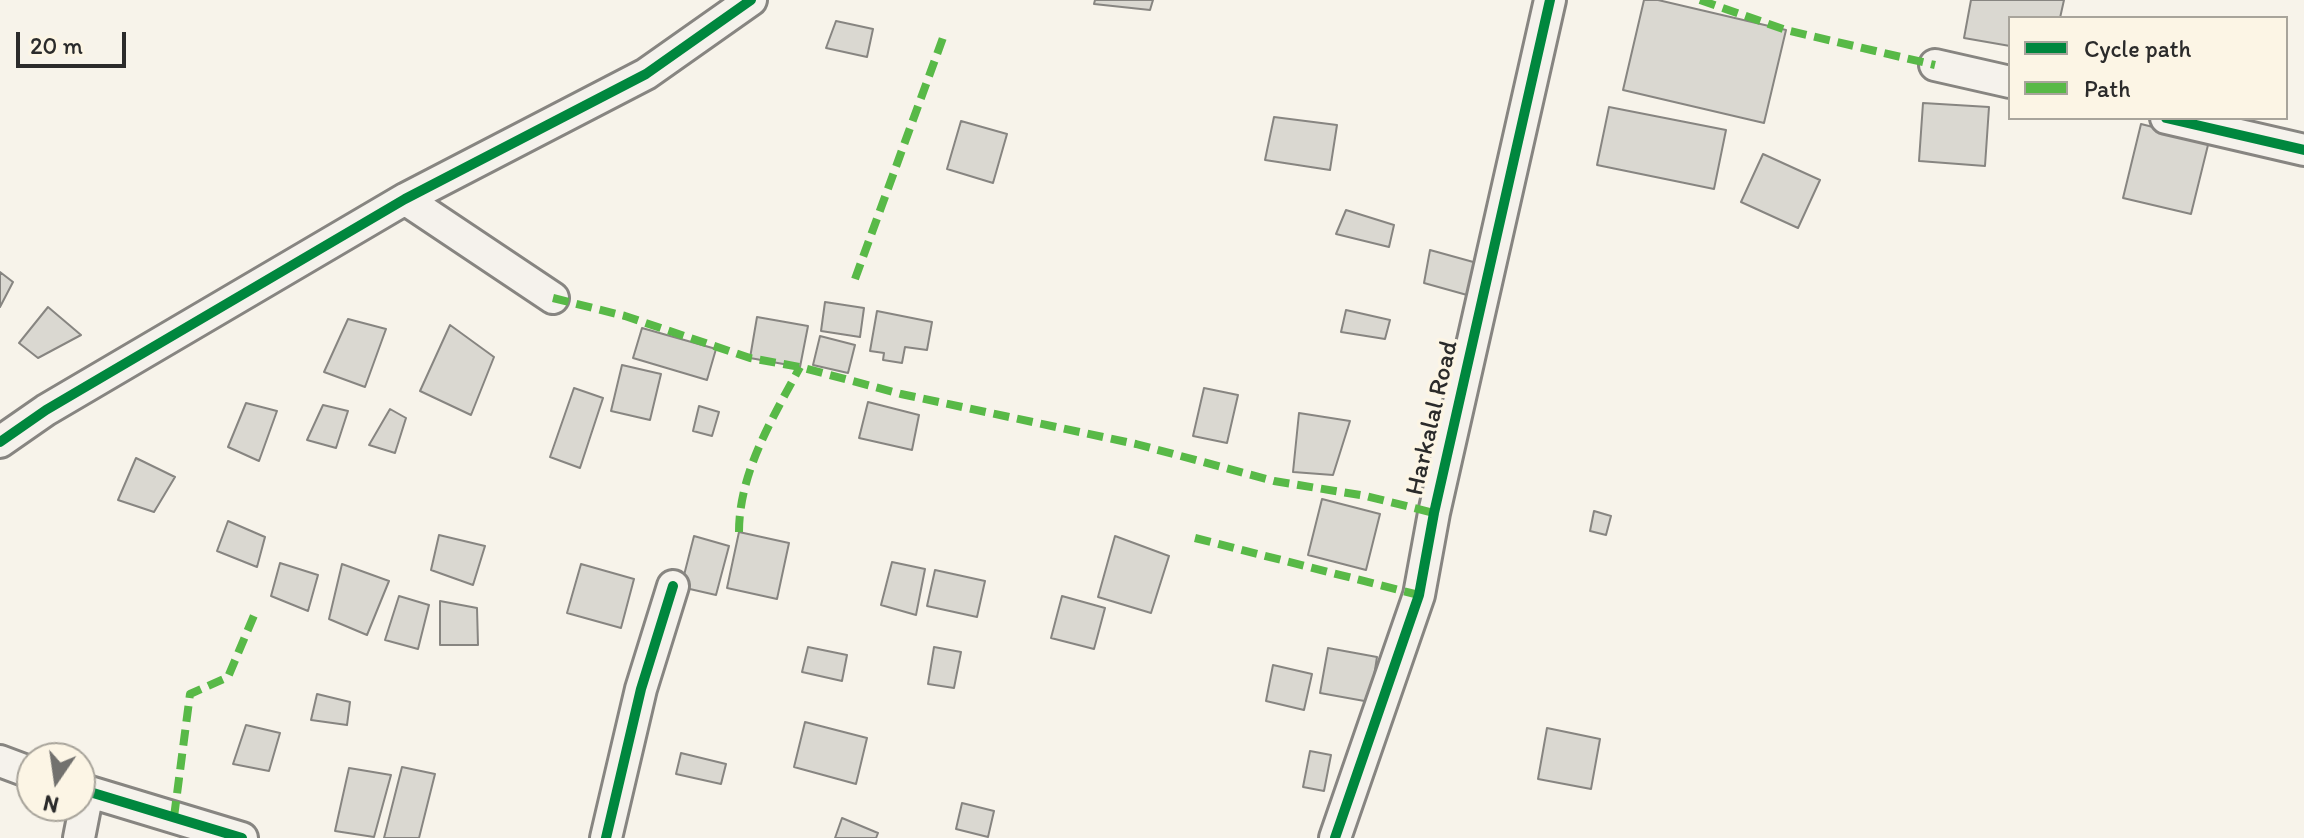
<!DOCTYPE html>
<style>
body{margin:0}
#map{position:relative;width:2304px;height:838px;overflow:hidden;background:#f7f3ea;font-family:Itim,sans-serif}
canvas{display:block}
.legend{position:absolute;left:2008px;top:16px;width:280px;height:104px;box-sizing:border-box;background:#fcf5e5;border:2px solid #a8a49b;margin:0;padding:10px 14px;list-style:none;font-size:24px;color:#2b2b2b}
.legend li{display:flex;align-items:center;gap:16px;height:40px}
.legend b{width:40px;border:2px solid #a8a49b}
.north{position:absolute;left:16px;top:742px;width:80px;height:80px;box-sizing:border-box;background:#fcf5e5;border:2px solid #a8a49b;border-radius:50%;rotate:193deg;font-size:22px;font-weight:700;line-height:32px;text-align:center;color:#2b2b2b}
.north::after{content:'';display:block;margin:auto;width:28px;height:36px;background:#72716e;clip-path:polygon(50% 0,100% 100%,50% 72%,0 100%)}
.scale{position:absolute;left:16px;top:32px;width:110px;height:36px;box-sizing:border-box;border:4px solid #2b2b2b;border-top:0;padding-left:10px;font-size:24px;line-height:28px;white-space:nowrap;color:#2b2b2b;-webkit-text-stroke:6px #fcf5e5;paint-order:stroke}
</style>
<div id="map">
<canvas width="2304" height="838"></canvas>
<ul class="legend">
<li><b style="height:10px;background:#00873e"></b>Cycle path</li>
<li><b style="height:10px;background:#58b947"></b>Path</li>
</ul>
<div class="north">N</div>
<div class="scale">20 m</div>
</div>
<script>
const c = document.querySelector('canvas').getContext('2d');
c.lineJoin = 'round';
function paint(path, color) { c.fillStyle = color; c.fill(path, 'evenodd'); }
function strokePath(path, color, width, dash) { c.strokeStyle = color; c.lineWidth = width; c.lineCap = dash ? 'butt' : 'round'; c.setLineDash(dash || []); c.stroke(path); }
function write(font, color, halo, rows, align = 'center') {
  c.font = font + ' Itim,sans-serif'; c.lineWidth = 7; c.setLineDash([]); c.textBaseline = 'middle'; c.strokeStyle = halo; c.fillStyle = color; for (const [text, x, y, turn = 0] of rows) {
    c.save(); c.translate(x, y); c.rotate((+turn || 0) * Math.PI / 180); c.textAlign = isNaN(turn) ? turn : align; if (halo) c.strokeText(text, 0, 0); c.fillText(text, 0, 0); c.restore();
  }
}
const building = new Path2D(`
 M1095 0H1153L1150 10 1094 4Z
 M1644 0H1658L1786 30 1764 123 1623 90Z
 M1971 0H2064L2060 18H2010V46L1964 38Z
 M836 21 873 29 867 57 826 48Z
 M1923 103 1989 107 1985 166 1919 161Z
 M1609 107 1726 130 1714 189 1597 165Z
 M1274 117 1337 125 1330 170 1265 160Z
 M961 121 1007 134 993 183 947 169Z
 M2141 124 2209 141 2191 214 2123 198Z
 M1763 154 1820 180 1798 228 1741 202Z
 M1346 210 1394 225 1389 247 1336 234Z
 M1430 250 1495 268 1485 300 1424 283Z
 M0 272 13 282 0 307Z
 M825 302 864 308 860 337 821 331Z
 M48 307 81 335 38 358 19 343Z
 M1346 310 1390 320 1385 339 1341 332Z
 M877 311 932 322 927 350 905 347 902 363 883 360 884 353 870 351Z
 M757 317 808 326 800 367 750 358Z
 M348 319 386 329 365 387 324 372Z
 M450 325 494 357 471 415 420 391Z
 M642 328 716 349 707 380 633 358Z
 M820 336 855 345 848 373 813 365Z
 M622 365 661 374 650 420 611 411Z
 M574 388 603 398 580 468 550 457Z
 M1204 388 1238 395 1227 443 1193 436Z
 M868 402 919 415 912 450 859 438Z
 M246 403 277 411 259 461 228 447Z
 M323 405 348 411 336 448 307 440Z
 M699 406 719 412 712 436 693 431Z
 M390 409 406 418 395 453 369 445Z
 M1299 413 1350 421 1333 475 1293 472Z
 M136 458 175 477 154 512 118 500Z
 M1322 499 1380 514 1366 570 1308 555Z
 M1594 511 1611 516 1606 535 1590 531Z
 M228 521 265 537 257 567 217 551Z
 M739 532 789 543 777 599 727 588Z
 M439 535 485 546 473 585 431 570Z
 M694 536 729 546 716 595 681 587Z
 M1115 536 1169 556 1151 613 1098 597Z
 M892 562 925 569 916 615 881 605Z
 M280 563 318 575 308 611 271 596Z
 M342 564 389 581 367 635 329 619Z
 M581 564 634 579 621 628 567 613Z
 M935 570 985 581 977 617 927 606Z
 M399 596 429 605 418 649 385 640Z
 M1062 596 1105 608 1094 649 1051 638Z
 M440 601 477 608 478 645H440Z
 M808 647 847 655 842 681 802 672Z
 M934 647 961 652 954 688 928 684Z
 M1328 648 1377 657 1370 702 1320 693Z
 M1273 665 1312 674 1304 710 1266 701Z
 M317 694 350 702 347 725 311 720Z
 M805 722 867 738 856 784 794 767Z
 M246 725 280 733 269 771 233 764Z
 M1547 728 1600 739 1591 789 1538 779Z
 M1310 751 1331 755 1324 791 1303 787Z
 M681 753 726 764 721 784 676 774Z
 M402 767 435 774 419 838H384Z
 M349 768 391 775 374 837 335 831Z
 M962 803 994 811 988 837 956 829Z
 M842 818 878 833 876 838H835Z`);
paint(building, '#dad8d1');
strokePath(building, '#878581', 2);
const street = new Path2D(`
 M1935 65 2010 82
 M2166 118 2304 150
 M405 199 553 298
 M0 442 46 410 405 199 646 74 751 0
 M0 761 32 773
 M80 789 242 838
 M79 838 88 792
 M606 838 641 689 673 586
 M1335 838 1419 595 1434 513 1550 0`);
strokePath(street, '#878581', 36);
strokePath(street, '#f5f2ec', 30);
strokePath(new Path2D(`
 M1700 0 1786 30 1935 65
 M855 279 944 35
 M553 298 625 316 750 358 800 367 901 394 1136 444 1274 481 1366 496 1434 513
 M739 532C739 473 772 419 800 367
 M1195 538 1419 595
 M174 817 190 694 228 677 255 613`), '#58b947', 8, [16, 8]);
strokePath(new Path2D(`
 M2166 118 2304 150
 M0 442 46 410 405 199 646 74 751 0
 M80 789 242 838
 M606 838 641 689 673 586
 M1335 838 1419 595 1434 513 1550 0`), '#00873e', 10);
write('26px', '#2b2b2b', '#fcf5e5', [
 ["Harkalal Road",1433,418,-77]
]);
</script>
